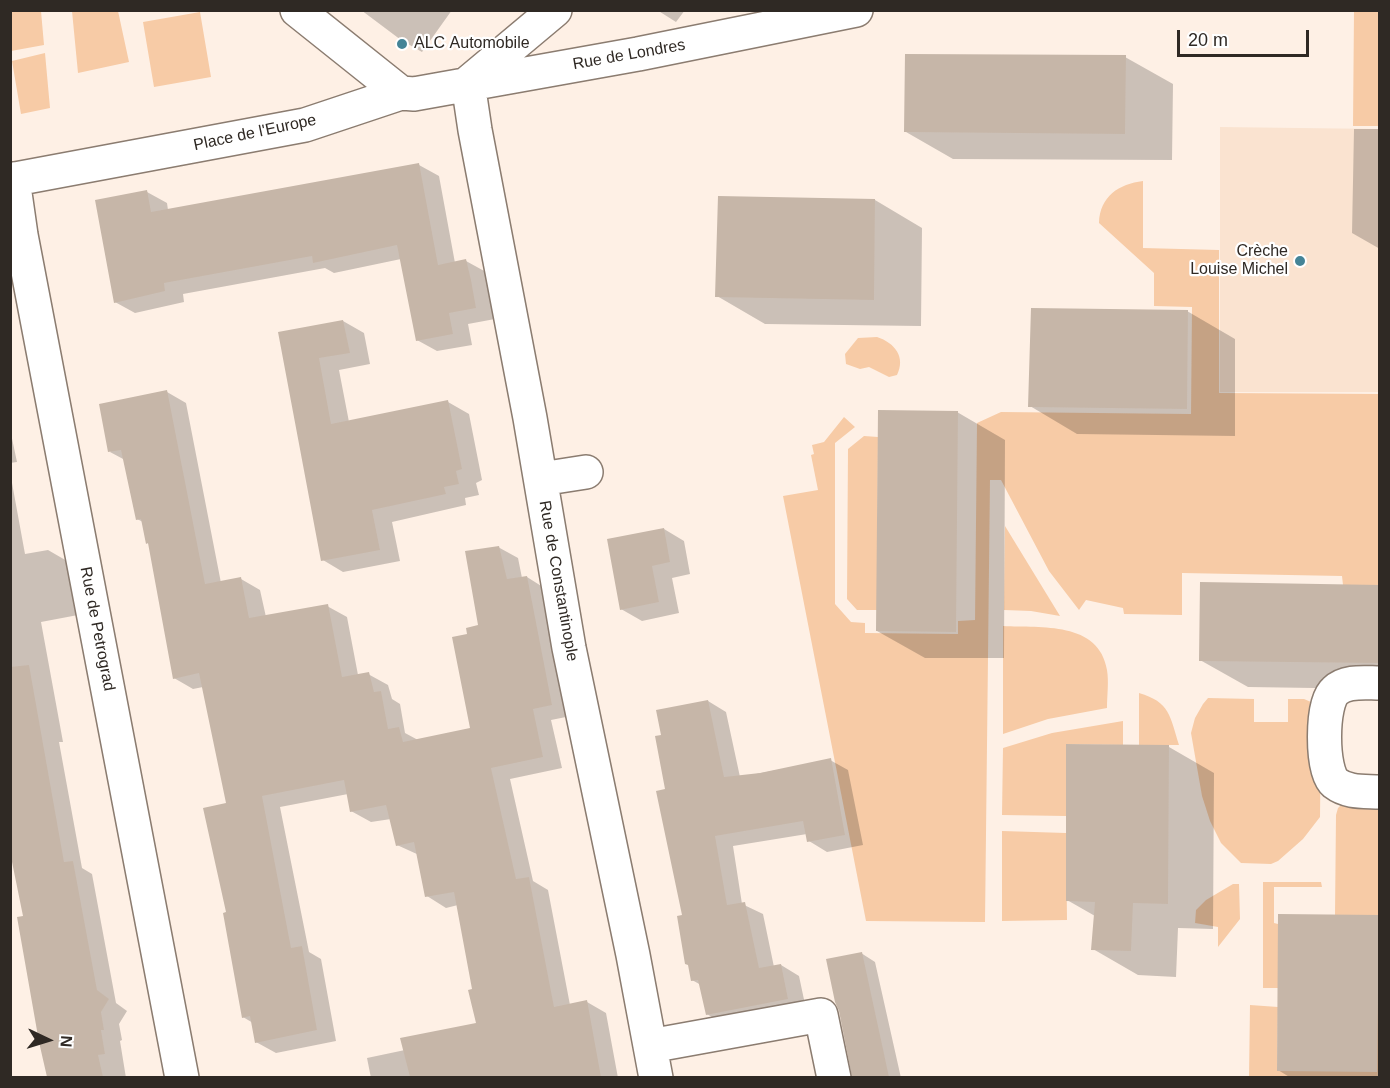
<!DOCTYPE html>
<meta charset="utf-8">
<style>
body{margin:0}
#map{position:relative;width:1390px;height:1088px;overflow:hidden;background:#fef0e5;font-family:Arial,sans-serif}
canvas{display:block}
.frame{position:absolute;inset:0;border:12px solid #2f2924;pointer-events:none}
.north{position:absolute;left:18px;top:1010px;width:60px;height:60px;-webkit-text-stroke:4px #fff;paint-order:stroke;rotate:94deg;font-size:16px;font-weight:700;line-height:24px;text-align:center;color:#2f2924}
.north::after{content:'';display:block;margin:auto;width:21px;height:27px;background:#2f2924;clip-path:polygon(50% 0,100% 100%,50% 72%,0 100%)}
.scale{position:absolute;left:1177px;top:30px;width:132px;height:27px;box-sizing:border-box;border:3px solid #2f2924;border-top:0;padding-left:8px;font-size:18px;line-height:21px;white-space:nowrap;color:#2f2924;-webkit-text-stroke:4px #fff;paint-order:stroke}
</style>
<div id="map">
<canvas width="1390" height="1088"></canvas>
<div class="frame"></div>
<div class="north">N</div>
<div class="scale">20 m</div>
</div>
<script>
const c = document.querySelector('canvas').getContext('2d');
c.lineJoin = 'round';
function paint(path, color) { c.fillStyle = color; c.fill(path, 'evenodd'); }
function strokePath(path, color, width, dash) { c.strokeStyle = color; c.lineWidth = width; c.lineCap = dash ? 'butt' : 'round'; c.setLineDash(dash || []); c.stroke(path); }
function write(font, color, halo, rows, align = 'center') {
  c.font = font + ' Arial,sans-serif'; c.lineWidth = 4.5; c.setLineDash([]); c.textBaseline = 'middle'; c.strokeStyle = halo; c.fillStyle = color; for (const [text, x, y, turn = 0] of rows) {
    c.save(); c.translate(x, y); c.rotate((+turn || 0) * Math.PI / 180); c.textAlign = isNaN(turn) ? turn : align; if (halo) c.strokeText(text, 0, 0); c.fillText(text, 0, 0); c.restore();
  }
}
paint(new Path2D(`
 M1220 127 1379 129V392H1220Z`), '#fae3d0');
paint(new Path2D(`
 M11 10 41 11 44 45 11 51Z
 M72 11H118L129 62 78 73Z
 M1354 11H1379V126H1353Z
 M200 12 211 77 154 87 143 22Z
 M45 53 50 108 21 114 12 61Z
 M1143 181V248L1219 250V393L1379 394V585H1343L1342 576 1182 573V615L1124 614 1123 608 1086 600 1079 610 1049 571 1001 480H990L985 922 866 921 783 496 818 490 811 455 814 454 812 445 824 442 844 417 855 427 835 443V604L851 622 865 623V633L958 634V621L975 620 977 423 1001 412 1191 414 1192 307 1154 306V273L1099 223C1100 196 1119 184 1143 181Z
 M877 337C895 343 906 357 897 375L889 377 869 367 860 369 846 364 845 354 858 338Z
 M864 436 878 437 877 610H857L847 599 848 449Z
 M1005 526 1060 616 1031 611 1004 610Z
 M1003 626C1041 628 1099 621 1107 670 1109 682 1107 696 1107 708L1048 719 1003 734Z
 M1139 693C1170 702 1170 716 1179 745H1139Z
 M1208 698 1254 699V722H1288V699H1304L1311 702 1316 707 1321 723 1320 817 1303 839 1278 861 1271 864 1241 863 1221 843 1210 821 1202 796 1191 733 1195 718 1203 704Z
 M1123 721V745L1066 744V816L1002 815 1003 748 1052 733Z
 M1379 799V1077L1249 1078 1250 1005 1278 1007 1277 1071H1376L1379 916 1335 915 1336 815 1338 808 1345 801Z
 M1002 831 1066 833 1067 920 1002 921Z
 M1263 882H1321L1322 887H1274V923L1278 924V988H1263Z
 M1233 884H1239L1240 919 1218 947V927L1195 923 1196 910 1206 900Z`), '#f7cba6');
paint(new Path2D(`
 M361 10H452L422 52 401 40Z
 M657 10H685L676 22Z
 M1125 57 1173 84 1172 160 953 159 906 132Z
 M1354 129H1380V249L1352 233Z
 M419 165 439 176 455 263 466 261 486 272 495 319 468 324 472 345 437 351 417 340 401 259 334 273 325 268 183 294 184 302 135 313 115 302 147 192 167 203 168 210Z
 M875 200 922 228 921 326 765 324 717 296Z
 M1187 311 1235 339V436L1077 434 1030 406Z
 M343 321 364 333 370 364 339 370 349 422 448 402 469 414 482 480 476 483 479 495 465 498 466 505 392 522 400 561 343 572 323 560 280 333Z
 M167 392 186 403 221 583 241 579 260 590 266 617 327 606 347 617 358 675 368 674 388 685 392 699 400 704 405 733 418 740 471 730 468 635 479 627 498 547 518 558 522 578 527 577 546 589 571 716 551 720 562 768 510 779 533 881 548 890 570 1005 587 1002 606 1013 618 1078H371L367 1058 405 1050 477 1024 474 990 458 905 446 908 427 896 419 855 397 845 391 819 371 822 351 811 348 794 280 807 309 952 321 959 336 1041 276 1053 256 1042 253 1023 243 1017 227 913 228 804 203 687 193 689 174 678 150 544 147 543 143 522 137 519 125 460 110 452Z
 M957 412 1005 440 1004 658H925L877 631Z
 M10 429 17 462 10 463Z
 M10 472 25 554 48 550 67 561 78 615 41 622 63 742H59L82 868 92 874 116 1003 127 1011 119 1024 122 1040 120 1041 126 1078H48L41 1041 24 917 10 844Z
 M664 529 684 541 690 574 672 578 679 613 642 621 621 609Z
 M1380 586V689L1248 687 1200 660Z
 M708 701 726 712 740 777 830 760 848 770 863 845 827 852 809 841 807 834 733 846 742 904 763 914 774 967 781 965 799 976 806 1009 725 1025 707 1014 701 985 692 980 667 791 663 736Z
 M1169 747 1214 773 1213 929 1178 928 1176 977 1138 975 1093 949 1095 916 1067 900Z
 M1379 917 1380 1078H1291L1278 1070Z
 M861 953 875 962 901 1078H854Z`), '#0003');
paint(new Path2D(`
 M905 54 1126 55 1125 134 904 132Z
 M419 163 438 265 466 259 471 280 476 308 449 313 453 334 416 341 397 245 313 263 312 256 164 283 165 291 114 303 95 200 147 190 151 212Z
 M718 196 875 199 874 300 715 297Z
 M1031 308 1188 310 1187 409 1028 407Z
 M343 320 350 353 319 358 331 424 448 400 462 469 456 471 459 484 444 487 446 494 372 510 380 550 321 561 278 332Z
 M167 390 205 584 241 577 249 618 328 604 342 677 369 672 374 692 381 691 388 729 399 727 403 742 470 728 452 637 467 634 466 628 478 625 465 551 499 546 507 579 527 576 552 705 533 709 543 757 491 768 516 879 529 877 554 1007 587 1000 601 1077H410L400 1038 476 1023 468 990 472 989 454 892 425 897 414 842 396 846 386 805 350 812 344 780 262 796 291 948 302 946 317 1030 255 1043 250 1016 242 1018 223 913 226 912 203 808 226 803 199 673 173 679 148 543 146 544 141 519 136 520 121 450 108 452 99 404Z
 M878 410 958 411 956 632 876 631Z
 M664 528 670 562 652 566 659 602 620 610 607 539Z
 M1200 582 1380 585V663L1199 661Z
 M29 665 64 862 73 861 97 990 109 999 101 1012 104 1030H101L105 1054 98 1055 103 1077H47L39 1042 17 917 23 916 10 852V667Z
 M708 700 724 777 760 773 831 758 845 835 807 842 803 821 715 836 727 905 745 902 759 968 781 964 788 999 706 1015 698 980 691 981 688 965 685 964 677 916 682 915 656 791 665 789 655 736 661 735 656 710Z
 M1066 744 1169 745 1168 904 1133 903 1131 951 1091 950 1095 902 1066 901Z
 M1278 914 1379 915 1377 1072 1277 1071Z
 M862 952 889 1077H852L839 1011 835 1002 826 959Z`), '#c6b6a8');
const minor = new Path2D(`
 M469 82 555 10
 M468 83 475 130 530 418 569 648 633 955 656 1078
 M401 93 414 94 638 54 856 10
 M13 179 21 235 182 1078
 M10 180 305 125 401 93 297 10
 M541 479 586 472
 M1380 683C1365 683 1346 680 1335 691 1321 703 1321 771 1335 783 1348 793 1364 791 1380 792
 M650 1046 821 1015 834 1078`);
strokePath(minor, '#8b7c70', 36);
strokePath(minor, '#fff', 33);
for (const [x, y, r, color] of [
 [402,44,6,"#448497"],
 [1300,261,6,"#448497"]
]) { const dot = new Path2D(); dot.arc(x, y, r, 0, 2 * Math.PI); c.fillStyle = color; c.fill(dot); strokePath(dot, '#fff', 2); }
write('16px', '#2f2924', '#fff', [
 ["ALC Automobile",414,44],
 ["Crèche",1288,252,"right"],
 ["Louise Michel",1288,270,"right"]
], 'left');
write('16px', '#2f2924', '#fff', [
 ["Rue de Londres",629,55,-10],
 ["Place de l'Europe",255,133,-12],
 ["Rue de Constantinople",558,581,80],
 ["Rue de Petrograd",97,629,79]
]);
</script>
